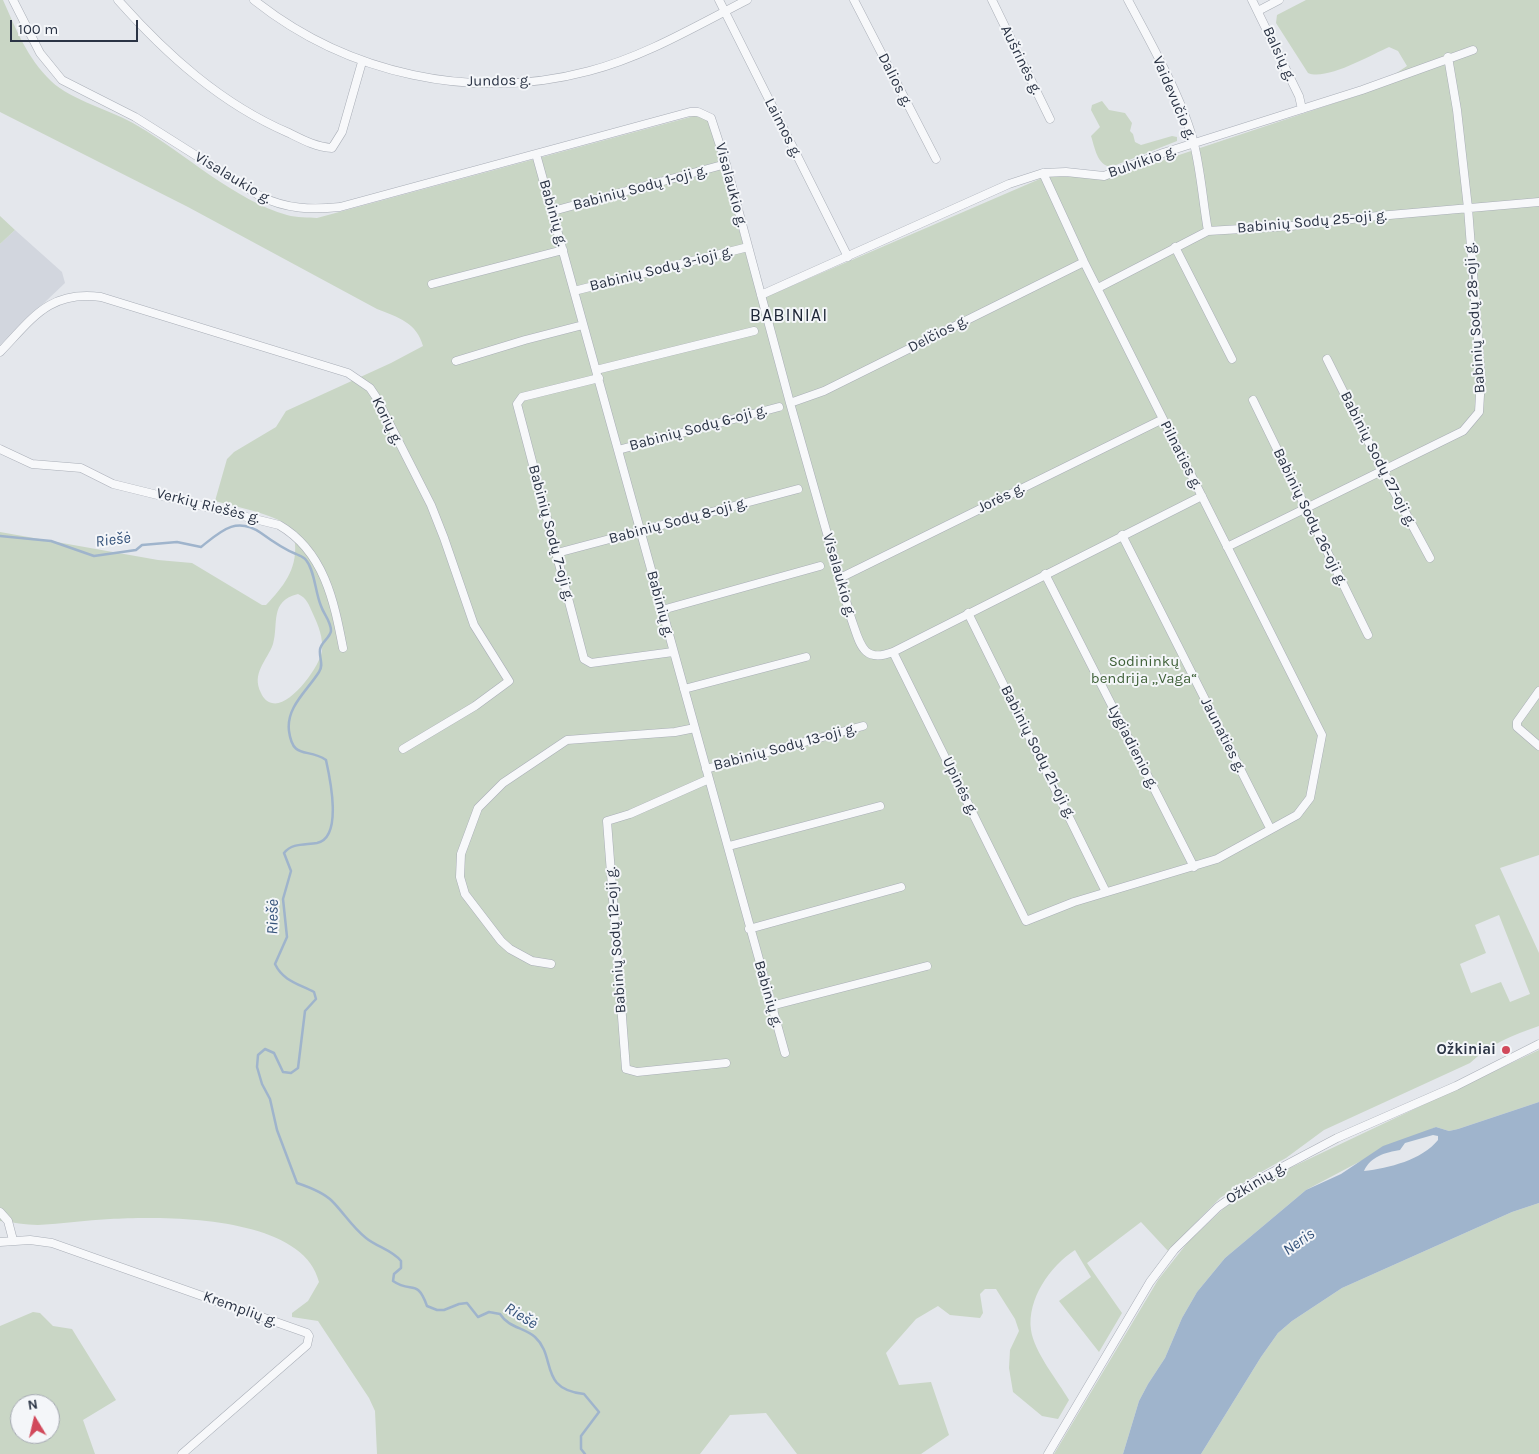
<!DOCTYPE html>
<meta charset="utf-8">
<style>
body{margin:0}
#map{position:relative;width:1539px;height:1454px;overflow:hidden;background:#e4e7ec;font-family:Karla,sans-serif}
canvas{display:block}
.north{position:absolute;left:10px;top:1394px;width:50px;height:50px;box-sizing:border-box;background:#f4f6f9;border:1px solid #a4a8b1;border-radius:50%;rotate:351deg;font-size:14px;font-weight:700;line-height:20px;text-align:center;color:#2b3445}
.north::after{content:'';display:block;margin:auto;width:18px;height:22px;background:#d1495b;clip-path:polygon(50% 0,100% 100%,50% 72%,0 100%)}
.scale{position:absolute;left:10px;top:20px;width:128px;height:22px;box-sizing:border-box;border:2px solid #2b3445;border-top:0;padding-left:6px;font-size:15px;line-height:18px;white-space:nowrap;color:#2b3445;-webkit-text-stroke:4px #f4f6f9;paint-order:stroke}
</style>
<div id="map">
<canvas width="1539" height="1454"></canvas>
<div class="north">N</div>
<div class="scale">100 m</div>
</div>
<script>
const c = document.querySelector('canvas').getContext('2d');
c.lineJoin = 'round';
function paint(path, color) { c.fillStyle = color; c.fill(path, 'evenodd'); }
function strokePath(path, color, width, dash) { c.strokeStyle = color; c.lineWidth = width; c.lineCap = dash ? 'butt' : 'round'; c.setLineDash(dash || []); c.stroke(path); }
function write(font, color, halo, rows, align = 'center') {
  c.font = font + ' Karla,sans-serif'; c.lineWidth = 4; c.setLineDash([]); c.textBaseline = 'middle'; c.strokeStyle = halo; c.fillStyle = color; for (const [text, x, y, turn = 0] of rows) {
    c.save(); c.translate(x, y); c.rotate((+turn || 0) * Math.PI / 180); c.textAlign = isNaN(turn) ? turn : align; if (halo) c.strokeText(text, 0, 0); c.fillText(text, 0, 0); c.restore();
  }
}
paint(new Path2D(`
 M15 230 62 272 65 283 0 345V244Z`), '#d2d6de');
paint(new Path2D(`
 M0 0H3C16 29 27 58 51 81 72 101 112 110 138 126 184 153 236 201 287 215 297 218 308 217 317 218L694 116 705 118 709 122 759 300 1049 175 1107 179 1368 92 1407 66 1398 51 1389 47C1371 55 1326 81 1308 73L1276 23 1277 15 1306 0H1539V855L1500 868 1539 953V1026C1512 1035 1491 1044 1470 1063L1324 1130 1286 1158 1254 1176 1220 1198 1168 1251 1141 1222 1087 1263 1122 1313 1099 1352 1059 1301 1091 1277 1075 1250C1050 1266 1027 1299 1031 1330 1034 1352 1058 1381 1069 1400L1058 1419 1042 1416 1013 1392 1009 1368 1010 1350 1019 1331 1015 1319 996 1289H985L980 1294 983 1313 980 1318 950 1315 938 1306 916 1319 886 1353 899 1385 931 1382 949 1435 921 1454H797L766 1413 730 1415 700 1454H377L375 1411 369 1398 318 1321 292 1317V1313L308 1301 319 1282C303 1215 165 1216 110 1219 86 1220 62 1224 38 1225 25 1225 13 1222 0 1221V532L158 560 192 563 262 605H266C283 587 297 570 295 544 294 535 291 527 282 522 268 513 233 506 215 501L227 459 234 452 276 427 286 411 391 363 423 346C417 323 398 317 377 309L188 207 0 112ZM298 594C307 598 309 605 313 614 319 627 323 637 322 651 320 666 290 708 272 703 267 702 263 698 261 693 251 673 267 661 273 644 279 624 269 601 298 594ZM1499 915 1530 994 1510 1002 1501 982 1471 993 1460 964 1486 953 1475 925Z
 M1102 101 1109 110 1125 113 1132 123 1130 131 1133 134 1135 142 1141 145 1172 136 1177 137V141L1111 167C1097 165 1095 148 1091 136L1100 127 1091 110 1092 105Z
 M0 216 15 230 0 244Z
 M1539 1050V1102L1458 1129 1449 1131 1436 1127 1359 1162 1306 1190 1225 1258 1197 1292 1182 1318 1165 1358 1148 1384 1139 1401 1123 1454H1054L1158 1280 1188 1242 1224 1208 1273 1176Z
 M1539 1203V1454H1201L1261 1357 1278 1333 1292 1321 1342 1288 1512 1212Z
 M33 1312 40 1313 53 1326 72 1329 116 1400 83 1420 95 1454H0V1326ZM20 1404H50V1434H20Z`), '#c9d6c5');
paint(new Path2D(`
 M1539 1102V1203L1512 1212 1342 1288 1292 1321 1278 1333 1261 1357 1201 1454H1123L1139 1401 1148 1384 1165 1358 1182 1318 1197 1292 1225 1258 1306 1190 1341 1174 1383 1146 1436 1127 1449 1131 1458 1129ZM1433 1135 1438 1136V1140C1422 1160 1389 1168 1364 1171 1370 1157 1386 1152 1400 1150L1405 1143Z`), '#9fb4cc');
strokePath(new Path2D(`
 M0 536 51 541 94 556 136 550 142 545 177 542 201 547C221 531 236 516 261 533 272 541 283 549 296 554 300 556 304 557 306 560 315 571 315 592 321 606 324 615 331 621 331 631 330 638 320 643 320 650 319 658 324 665 319 672 307 691 286 707 289 731 293 761 308 747 326 760 330 778 343 838 317 843 304 845 292 843 284 853L291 871 283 899 287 937 275 964C283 981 299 984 314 992L316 999 305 1011 298 1068 291 1073 283 1072 274 1053 265 1049 258 1055 257 1067 262 1084 270 1099 277 1130 297 1183C309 1187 323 1192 332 1201 344 1213 352 1227 366 1238 377 1247 392 1250 401 1261V1268L394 1274 393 1281C412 1294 417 1278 427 1306L437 1310H444L459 1304 467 1303 478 1317 489 1312 500 1314C509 1328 523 1327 535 1337 557 1357 538 1389 584 1394L599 1412 581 1436V1449L585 1454`), '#9fb4cc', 2.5);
const street = new Path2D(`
 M13 0 40 53 62 80 135 117 260 196C286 209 311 210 340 207L690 112H698L711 118 726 164 790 403 851 618C860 643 862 664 893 652L1202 496
 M118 0C166 54 221 104 289 133 303 140 316 147 332 148L342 132 362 62
 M254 0C347 74 473 102 589 71 644 57 696 26 747 0
 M719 0 848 257
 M854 0 936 159
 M992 0 1050 119
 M1128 0C1150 42 1183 99 1194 144 1201 172 1203 203 1208 231
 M1252 0 1299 96 1302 109
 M1258 11 1279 0
 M536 154 785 1053
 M553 211 726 164
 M1175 247 1232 359
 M432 284 563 250
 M1098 288 1208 231 1291 226 1378 216 1539 202
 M574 291 748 247
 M761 295 1009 184 1043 173 1066 172 1104 176 1163 153 1362 90 1473 50
 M0 352C32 319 49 290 101 297L348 373 370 388 376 397 431 505 444 538 474 625 509 681 475 706 403 749
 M1327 359 1383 471 1430 558
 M456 361 525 340 583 325
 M596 370 754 331
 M599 378 522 397 517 404 584 659 591 663 673 652
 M1253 400 1368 635
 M790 403 824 391 1084 262
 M0 449 32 464 81 468 113 484 279 525C324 551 334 601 343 648
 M618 450 779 407
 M1122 535 1270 828
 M1227 547 1463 431 1479 412 1481 378 1468 208 1457 110 1448 57
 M557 553 798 489
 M1045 574 1194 867
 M840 578 1163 419
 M662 610 820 566
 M968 613 1106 892
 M893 652 1026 921 1074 902 1217 859 1297 815 1310 798 1322 735 1084 262 1043 173
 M684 689 806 657
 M1539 691 1517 722V727L1539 746
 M706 769 863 726
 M709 779 630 814 607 821 626 1069 637 1072 726 1063
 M729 846 880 806
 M749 929 901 887
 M551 964 532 961 510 949 501 941 465 894 460 877 461 854 478 808 503 783 567 740 675 732 695 728
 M771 1006 927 966
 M0 1212 8 1221 13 1240
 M0 1242 30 1240 52 1243 307 1333 309 1336 307 1345 182 1454
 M1048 1454 1150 1282 1174 1250 1218 1207 1254 1182 1337 1138 1456 1086 1539 1044`);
strokePath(street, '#a9aeb7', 9);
strokePath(street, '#f7f8fa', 8);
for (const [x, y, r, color] of [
 [1506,1050,5,"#d1495b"]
]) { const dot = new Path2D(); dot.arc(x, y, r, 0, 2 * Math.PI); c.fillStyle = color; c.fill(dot); strokePath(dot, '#f4f6f9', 2); }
write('15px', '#2b3445', '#f4f6f9', [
 ["Balsių g.",1279,54,65],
 ["Aušrinės g.",1021,60,64],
 ["Dalios g.",895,80,63],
 ["Jundos g.",499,81,-1],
 ["Vaidevučio g.",1174,98,67],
 ["Laimos g.",783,128,63],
 ["Bulvikio g.",1142,162,-19],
 ["Visalaukio g.",233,178,31],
 ["Visalaukio g.",731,185,75],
 ["Babinių Sodų 1-oji g.",640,188,-15],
 ["Babinių g.",553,213,74],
 ["Babinių Sodų 25-oji g.",1312,222,-5],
 ["Babinių Sodų 3-ioji g.",661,269,-14],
 ["Babinių Sodų 28-oji g.",1475,318,-94],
 ["Delčios g.",938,334,-27],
 ["Korių g.",387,421,64],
 ["Babinių Sodų 6-oji g.",698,428,-15],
 ["Pilnaties g.",1181,455,63],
 ["Babinių Sodų 27-oji g.",1378,459,63],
 ["Jorės g.",1001,498,-26],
 ["Verkių Riešės g.",208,506,14],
 ["Babinių Sodų 26-oji g.",1310,517,64],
 ["Babinių Sodų 8-oji g.",678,521,-15],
 ["Babinių Sodų 7-oji g.",551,533,75],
 ["Visalaukio g.",839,575,74],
 ["Babinių g.",660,604,75],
 ["Jaunaties g.",1223,735,63],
 ["Babinių Sodų 13-oji g.",785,747,-15],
 ["Lygiadienio g.",1133,747,63],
 ["Babinių Sodų 21-oji g.",1038,752,63],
 ["Upinės g.",960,786,64],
 ["Babinių Sodų 12-oji g.",616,940,-94],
 ["Babinių g.",768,994,74],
 ["Ožkinių g.",1256,1183,-31],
 ["Kremplių g.",240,1309,20]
]);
write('15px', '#3f6138', '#f4f6f9', [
 ["Sodininkų",1144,662],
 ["bendrija „Vaga“",1144,679]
]);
write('bold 15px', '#2b3445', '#f4f6f9', [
 ["Ožkiniai",1496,1050]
], 'right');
write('italic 16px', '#34527a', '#f4f6f9', [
 ["Riešė",113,540,-7],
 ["Riešė",273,917,-89],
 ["Neris",1299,1242,-35],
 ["Riešė",521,1316,32]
]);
c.letterSpacing = '1px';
write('18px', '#1d2536', '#f4f6f9', [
 ["BABINIAI",789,316]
]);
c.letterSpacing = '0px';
</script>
